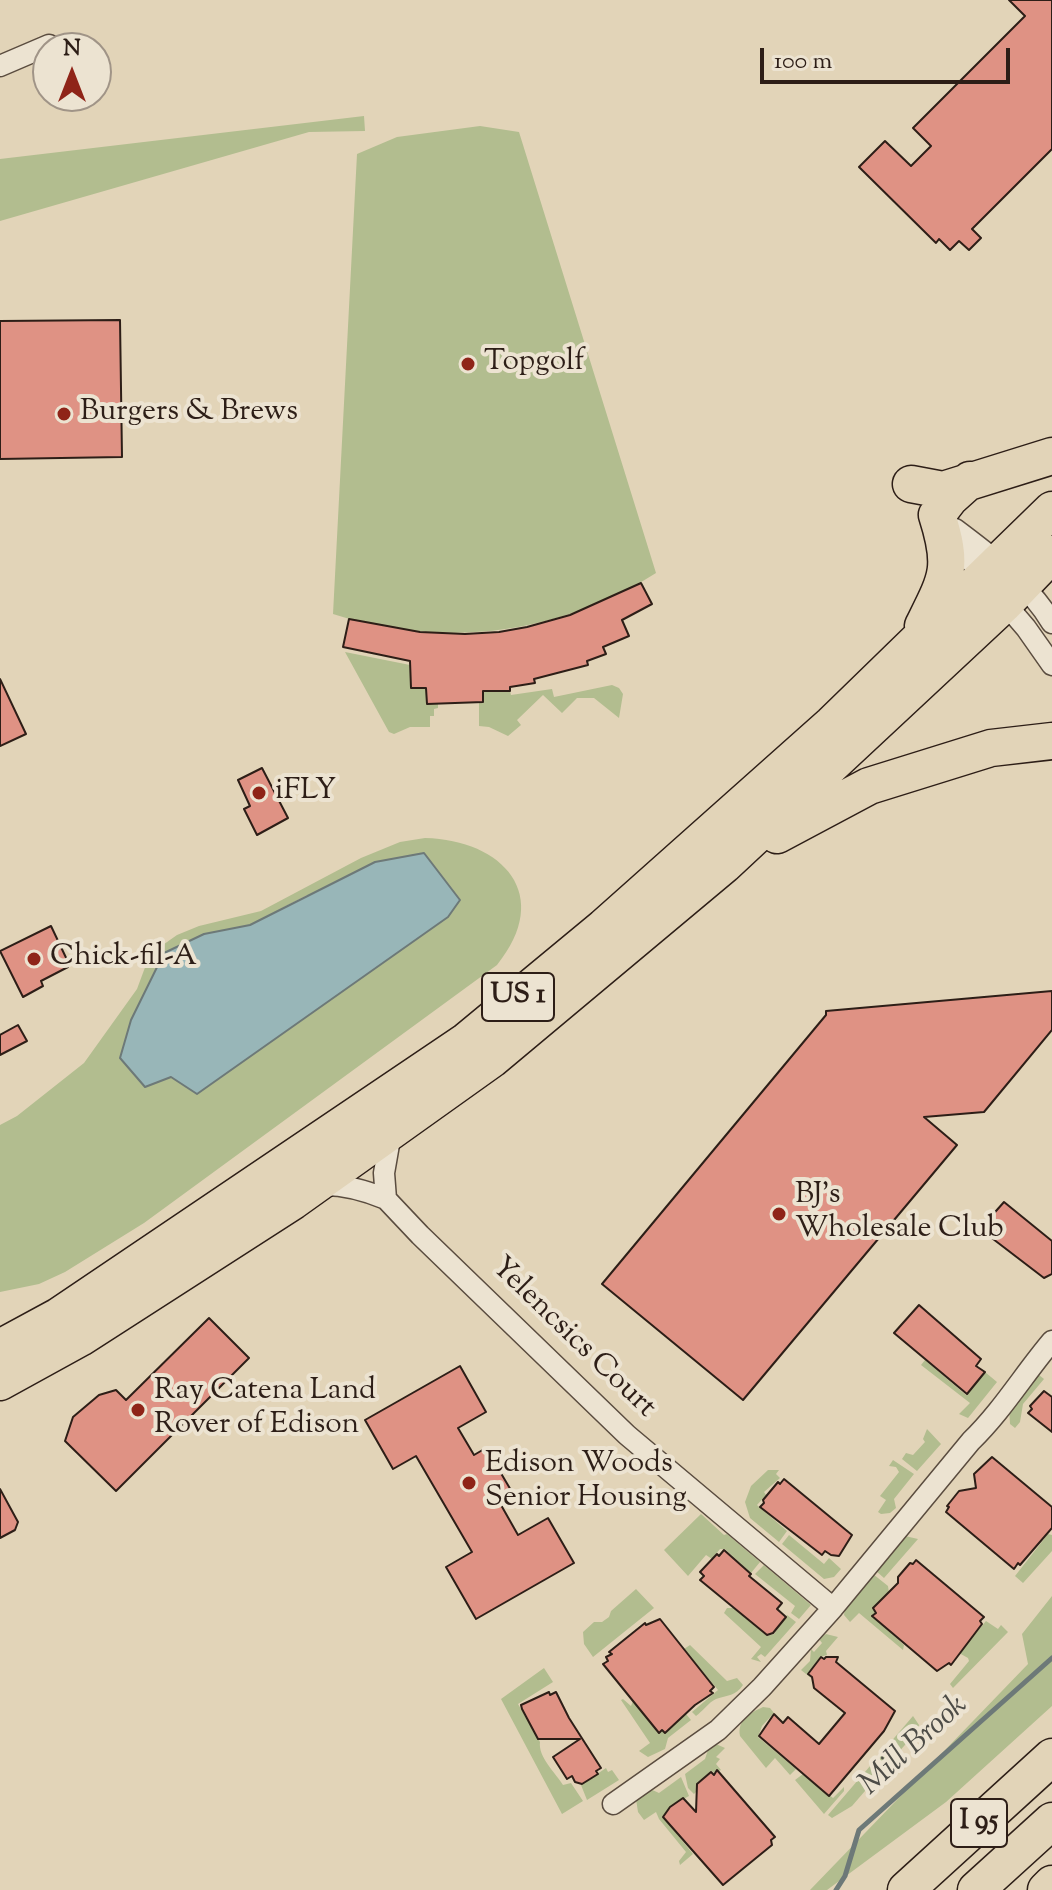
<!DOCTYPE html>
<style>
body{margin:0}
#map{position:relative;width:1052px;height:1890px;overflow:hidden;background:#e2d4b8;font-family:"Sorts Mill Goudy",serif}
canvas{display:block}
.north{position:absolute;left:32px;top:32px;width:80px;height:80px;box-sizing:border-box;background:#ece3d1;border:2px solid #a09487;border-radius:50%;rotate:0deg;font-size:22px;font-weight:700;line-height:32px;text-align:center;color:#2d1e17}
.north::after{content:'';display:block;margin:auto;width:28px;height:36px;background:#8f2418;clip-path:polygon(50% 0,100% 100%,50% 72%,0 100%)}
.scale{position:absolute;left:760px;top:48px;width:250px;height:36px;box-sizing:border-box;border:4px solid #2d1e17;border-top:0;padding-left:10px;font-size:24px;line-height:28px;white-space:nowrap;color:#2d1e17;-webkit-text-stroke:6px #ece3d1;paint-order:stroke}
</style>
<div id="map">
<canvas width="1052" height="1890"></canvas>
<div class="north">N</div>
<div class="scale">100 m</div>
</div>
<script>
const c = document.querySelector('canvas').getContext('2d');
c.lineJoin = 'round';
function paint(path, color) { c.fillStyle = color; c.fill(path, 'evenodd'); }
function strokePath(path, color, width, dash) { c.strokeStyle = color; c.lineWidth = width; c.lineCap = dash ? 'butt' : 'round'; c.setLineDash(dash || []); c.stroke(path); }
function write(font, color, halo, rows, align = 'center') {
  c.font = font + ' "Sorts Mill Goudy",serif'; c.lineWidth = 8; c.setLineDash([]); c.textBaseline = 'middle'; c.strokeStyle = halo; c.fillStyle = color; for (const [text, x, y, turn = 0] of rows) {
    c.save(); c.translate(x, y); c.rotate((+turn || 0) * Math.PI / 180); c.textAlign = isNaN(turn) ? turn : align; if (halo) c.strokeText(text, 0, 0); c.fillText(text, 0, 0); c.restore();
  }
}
paint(new Path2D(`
 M364 116 365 131 309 132 0 221V159Z
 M480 126 519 132 656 573C558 635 444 649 333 614L357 154 397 137Z
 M345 652 410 665 411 688H426L427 703H438V708L434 709V716H430V727H410L394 734 389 732Z
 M612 685 619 688 623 694 619 718 594 698H577L562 713 543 695 517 720 521 725 508 736 489 727 479 726V702H483V691H510L511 695 552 689 554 697Z
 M425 838C503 840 554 895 497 965L144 1223 65 1272 39 1284 0 1292V1125L17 1116 84 1063 137 989 150 954 177 935 199 926 261 911 361 858 400 842ZM307 895 197 1094 171 1077 204 934 250 925Z
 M925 1360 966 1395 985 1372 997 1382 968 1418 959 1414 970 1403 921 1365Z
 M1039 1375 1044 1379 1023 1404 1020 1422 1015 1428 1010 1424 1009 1407Z
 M927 1429 941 1444 917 1471 902 1459 906 1453 913 1455 925 1442 923 1439Z
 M893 1460 914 1474 894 1499 896 1508 890 1513 881 1514 878 1512 886 1500 880 1496 899 1472 896 1467 889 1466Z
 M768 1470H779L776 1474 780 1478 764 1492 766 1495 757 1505 787 1531 779 1542 750 1518 745 1502 751 1486Z
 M701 1514 724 1535 727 1534 760 1562 751 1573 725 1549H720L712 1559 706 1555 688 1576 664 1550Z
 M1048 1534 1052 1535V1551L1023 1583 1015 1576Z
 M789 1535 824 1564 829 1558 841 1569 834 1577 824 1579 782 1544Z
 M905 1536 918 1539 884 1578 876 1571Z
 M764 1565 811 1605 799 1619 791 1613 795 1606 755 1574Z
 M873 1574 888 1586 889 1593 873 1616 904 1645 903 1650 859 1613 850 1622 844 1615 845 1608Z
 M636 1589 654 1608 593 1657 584 1644 583 1632 594 1622H602L609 1617 611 1611Z
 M1052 1596V1706L946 1802 827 1890H810L1028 1664 1022 1634Z
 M727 1608H733L767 1636 774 1634 787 1615 796 1622 765 1657 761 1654 757 1657 761 1662 751 1659 761 1647 724 1613Z
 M986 1621 998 1629 1001 1625 1008 1632 953 1688 950 1684 969 1661 968 1658 959 1653Z
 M826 1634 838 1637 826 1651 827 1655 820 1657 809 1672 811 1678 801 1670 810 1661 811 1649 814 1652 822 1643 819 1639Z
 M690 1645 727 1681 737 1678 743 1685C736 1696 727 1695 716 1699 709 1702 702 1712 696 1716L692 1712 718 1690 684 1649Z
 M544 1668 553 1682 518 1704 540 1742C538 1757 555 1772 563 1785L571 1783 583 1801 562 1814 501 1699Z
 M623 1699 631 1706 633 1701 658 1733 686 1714 691 1720 668 1738 665 1749 648 1757 639 1751 650 1743 623 1703 621 1700Z
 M763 1707 770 1708 774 1713 762 1726 758 1737 796 1769 790 1775 775 1758 766 1768 740 1736C737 1720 750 1713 763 1707Z
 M913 1716 919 1725 917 1731 852 1806 832 1818 828 1815Z
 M716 1744 725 1748 716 1757 720 1759 716 1764 721 1770 714 1773 712 1771 697 1784 698 1790 694 1794 688 1788 685 1774 705 1759 709 1747Z
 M606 1768 608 1772 612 1770 619 1780 587 1800 581 1785Z
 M803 1774 833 1798 844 1787V1791L824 1814 795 1780Z
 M681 1777 689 1796 676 1803 666 1818 662 1816 693 1854 680 1865 679 1861 686 1852 659 1819 656 1812 644 1820 638 1812 636 1799 648 1788 659 1793Z`), '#b2bd8f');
const water = new Path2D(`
 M424 853 460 900 448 917 197 1094 171 1077 145 1087 120 1058 131 1020 164 953 204 934 250 925 375 862Z`);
paint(water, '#98b6b8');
strokePath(water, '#6d7978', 2);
strokePath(new Path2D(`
 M836 1890 845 1876 859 1830 1052 1658`), '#6d7978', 5);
const building = new Path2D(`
 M1009 0H1052V149L972 229 981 238 969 250 959 241 950 250 939 239 936 243 859 167 885 141 911 166 931 146 913 128 1025 16Z
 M120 320 122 457 0 459V321Z
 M641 583 652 604 622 620 629 636 603 647 606 654 587 661 588 665 534 679 535 683 510 687V691H483V702L427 704 426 688H411L410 661 343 647 349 619 420 632 465 634 499 632 527 627 570 615Z
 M0 679 26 734 0 746Z
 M262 768 288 818 257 835 244 809 250 806 238 780Z
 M51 926 69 964 68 967 41 981 43 986 23 997 0 951Z
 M1052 991V1030L984 1112 924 1117 957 1145 743 1400 602 1284 826 1015V1011Z
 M18 1025 27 1041 0 1055V1035Z
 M1004 1202 1052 1241V1274L1044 1278 980 1229Z
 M919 1305 981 1359 976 1366 985 1372 967 1394 894 1333Z
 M209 1318 249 1358 116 1491 65 1441 73 1417 99 1395 116 1390 126 1400Z
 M460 1366 486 1412 458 1428 474 1455 486 1448 515 1497 501 1505 518 1535 548 1518 574 1563 476 1619 446 1567 472 1552 416 1456 393 1469 365 1420Z
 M1044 1391 1052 1397V1432L1028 1413 1032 1409 1030 1406Z
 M992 1457 1052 1507V1528L1020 1565 1018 1563 1014 1569 946 1512 949 1507 947 1506 959 1491 976 1488 974 1474Z
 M784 1479 852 1535 839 1556 831 1555 825 1551 822 1555 760 1507 764 1503 763 1500 778 1482 780 1484Z
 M0 1489 18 1522 15 1530 0 1538Z
 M724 1550 751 1574 749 1576 782 1603 777 1609 786 1617 773 1633 767 1635 700 1580 704 1576 700 1572 717 1554 719 1556Z
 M916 1560 984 1617 980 1621 982 1624 951 1665 949 1663 937 1671 872 1616 876 1613 873 1608 898 1583V1577L910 1563 913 1564Z
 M660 1619 714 1687 710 1691 713 1693 695 1705 665 1733 662 1730 659 1733 603 1664 608 1661 606 1657 612 1654 609 1652 645 1623 646 1625Z
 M821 1657 824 1659 826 1657H838L836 1662 895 1711 884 1731 829 1796 759 1736 774 1714 783 1723 788 1717 819 1744 845 1713 814 1688 812 1677 808 1674Z
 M549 1692 550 1695 556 1692 569 1718 601 1768 596 1771 598 1774 582 1784 575 1782 572 1776 567 1779 553 1757 580 1739H538L522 1709 521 1705Z
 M717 1770 775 1837 771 1840 772 1845 723 1885 663 1817 670 1807 683 1798 696 1812 697 1784 711 1772 714 1775Z`);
paint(building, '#df9284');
strokePath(building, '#2d1e17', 2);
const street = new Path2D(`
 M0 66 49 45
 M955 529C992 557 1028 583 1052 623
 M949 531 984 579 1026 628 1052 665
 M319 1185C343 1184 365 1190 386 1199L384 1173 391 1133
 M386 1199 420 1235 627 1435 833 1608
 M613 1804 718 1730 762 1687 833 1608 971 1441C1002 1411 1024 1374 1052 1341`);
const highway = new Path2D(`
 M911 484 943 490 1052 456
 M923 626C947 578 954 568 937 515L950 498 970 480
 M777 835 869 786 991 748 1052 741
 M0 1348 59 1316 465 1042 604 927 832 724 1052 510
 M0 1382 80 1338 293 1201 492 1059 724 865 1005 603 1052 554
 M906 1890 1052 1757
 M976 1890 1052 1821
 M1046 1890 1052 1884`);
strokePath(street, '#5a4c3f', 23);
strokePath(highway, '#2d1e17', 39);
strokePath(street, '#ece3d1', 20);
strokePath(highway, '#e2d4b8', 36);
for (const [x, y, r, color] of [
 [468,364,8,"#8f2418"],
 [64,414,8,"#8f2418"],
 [259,793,8,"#8f2418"],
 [34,959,8,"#8f2418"],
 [779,1214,8,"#8f2418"],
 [138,1410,8,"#8f2418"],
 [469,1483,8,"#8f2418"]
]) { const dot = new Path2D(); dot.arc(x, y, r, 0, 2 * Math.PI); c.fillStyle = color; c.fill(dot); strokePath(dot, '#ece3d1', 3); }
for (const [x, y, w] of [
 [518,997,72],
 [979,1823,56]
]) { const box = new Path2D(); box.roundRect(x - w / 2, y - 24, w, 48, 6); c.fillStyle = '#ece3d1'; c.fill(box); strokePath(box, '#2d1e17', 2); }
write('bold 28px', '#2d1e17', null, [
 ["US 1",518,997],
 ["I 95",979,1823]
]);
write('30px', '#2d1e17', '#ece3d1', [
 ["Topgolf",484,364],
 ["Burgers & Brews",80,414],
 ["iFLY",275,793],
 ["Chick-fil-A",50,959],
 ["BJ's",795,1197],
 ["Wholesale Club",795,1231],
 ["Ray Catena Land",154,1393],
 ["Rover of Edison",154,1427],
 ["Edison Woods",485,1466],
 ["Senior Housing",485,1500]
], 'left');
write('30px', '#2d1e17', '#ece3d1', [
 ["Yelencsics Court",572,1339,44]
]);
write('italic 32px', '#4d4c47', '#ece3d1', [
 ["Mill Brook",915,1747,-42]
]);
</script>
